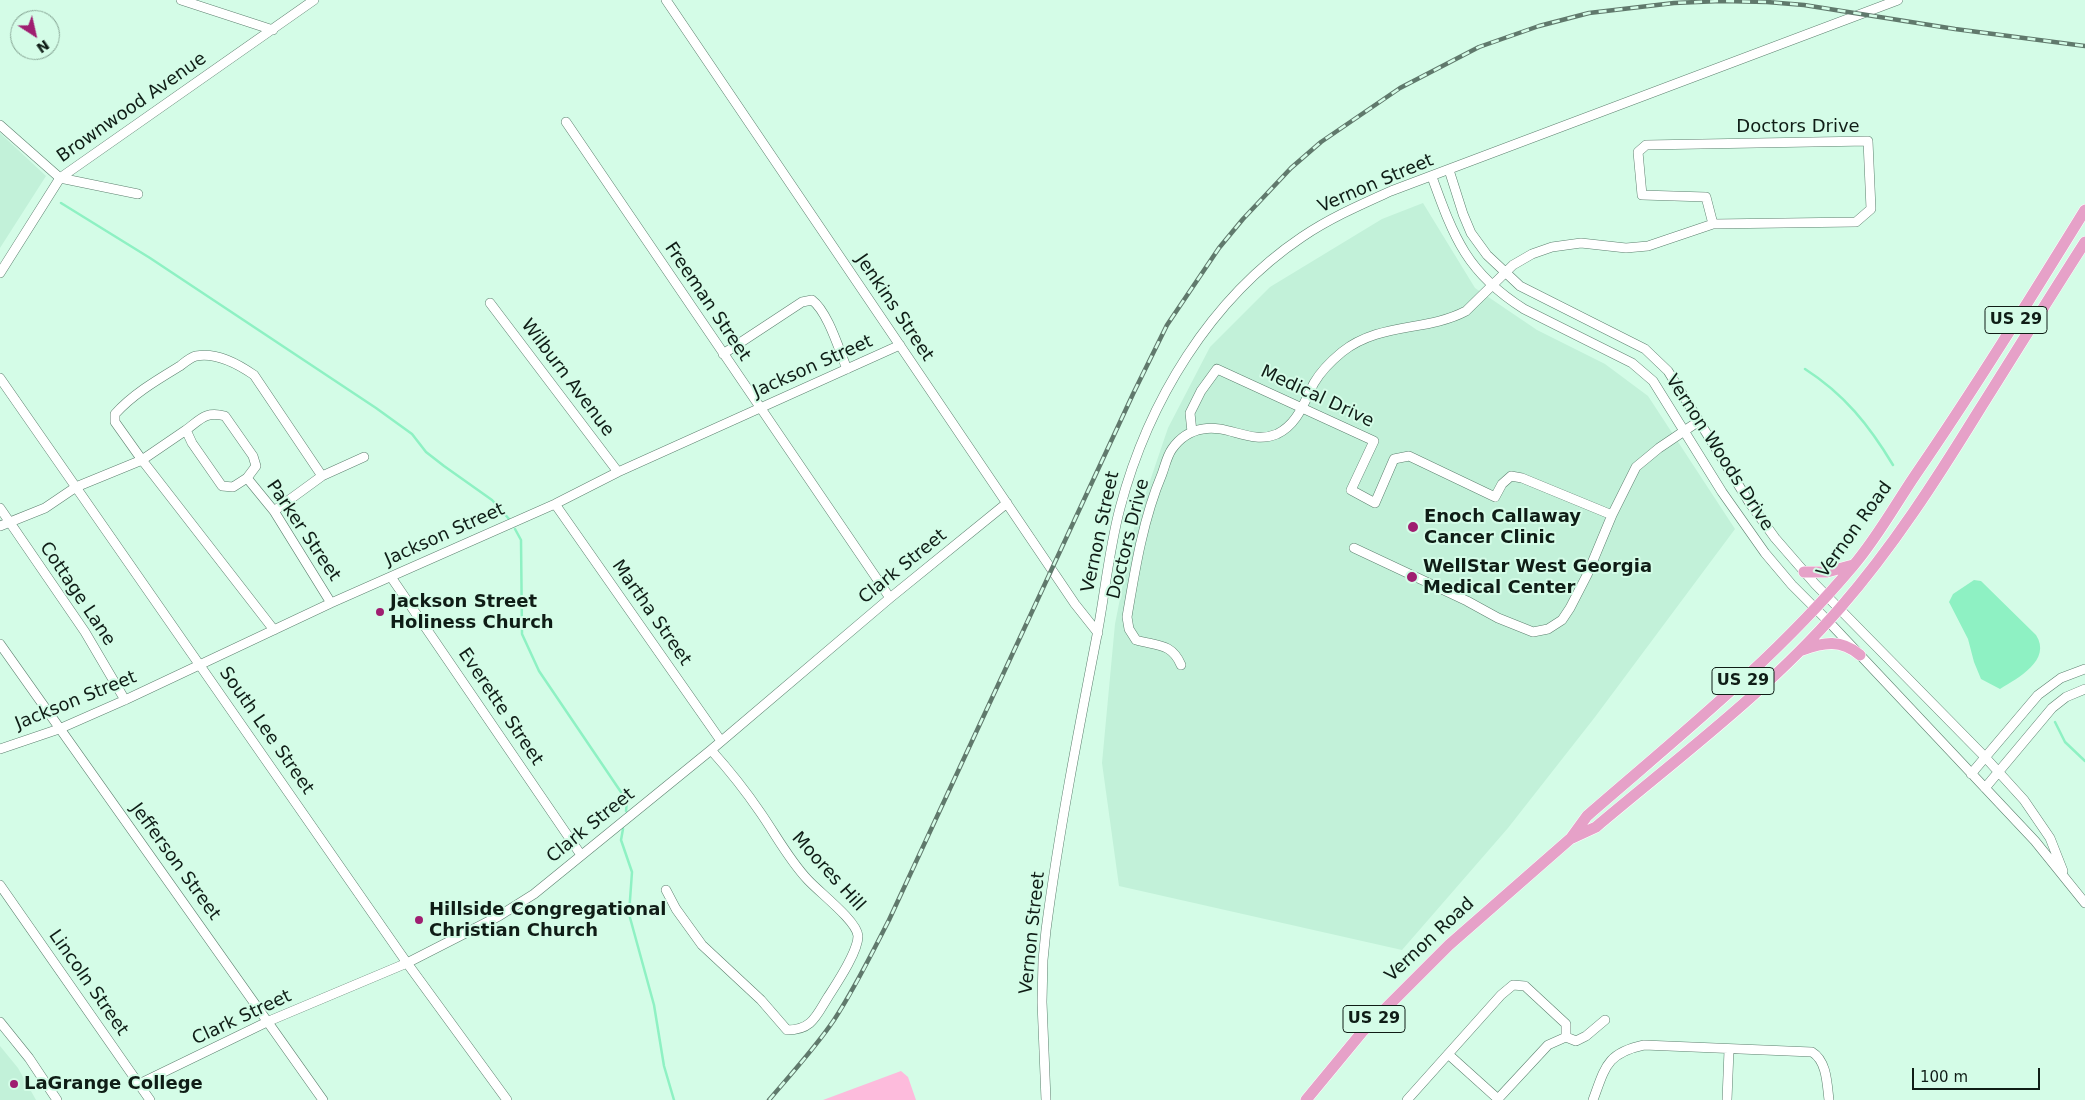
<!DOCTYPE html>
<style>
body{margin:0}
#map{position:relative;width:2085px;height:1100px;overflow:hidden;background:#d4fce7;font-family:"DejaVu Sans",sans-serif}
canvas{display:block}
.north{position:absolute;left:10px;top:10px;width:50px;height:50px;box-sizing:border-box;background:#d4fce7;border:1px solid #85a393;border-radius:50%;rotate:145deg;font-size:14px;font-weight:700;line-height:20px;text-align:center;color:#0f1d16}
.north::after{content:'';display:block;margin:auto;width:18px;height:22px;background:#9f1e70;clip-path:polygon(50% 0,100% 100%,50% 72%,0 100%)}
.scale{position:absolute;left:1912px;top:1068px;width:128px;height:22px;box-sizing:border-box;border:2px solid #0f1d16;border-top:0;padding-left:6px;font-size:15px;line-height:18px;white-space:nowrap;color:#0f1d16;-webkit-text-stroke:4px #d4fce7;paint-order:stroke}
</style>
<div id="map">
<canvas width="2085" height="1100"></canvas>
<div class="north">N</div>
<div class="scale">100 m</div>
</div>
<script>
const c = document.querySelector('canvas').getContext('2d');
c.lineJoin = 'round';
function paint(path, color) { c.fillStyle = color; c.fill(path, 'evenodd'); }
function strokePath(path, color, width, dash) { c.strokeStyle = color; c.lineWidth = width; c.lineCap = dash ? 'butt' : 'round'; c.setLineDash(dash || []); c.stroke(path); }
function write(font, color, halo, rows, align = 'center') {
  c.font = font + ' "DejaVu Sans",sans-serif'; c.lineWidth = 4; c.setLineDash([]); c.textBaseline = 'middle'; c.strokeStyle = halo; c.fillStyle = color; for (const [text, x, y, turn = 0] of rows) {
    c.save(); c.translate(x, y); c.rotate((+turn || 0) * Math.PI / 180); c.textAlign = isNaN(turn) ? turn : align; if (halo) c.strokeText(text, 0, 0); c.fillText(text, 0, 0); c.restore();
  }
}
paint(new Path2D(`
 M0 133 46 176 0 248Z
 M1423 203 1475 288 1537 330 1605 364 1648 396 1735 529 1595 717 1508 828 1402 950 1119 886 1102 763 1115 624 1134 528 1168 428 1210 347 1270 287 1382 219Z
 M0 1046 18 1068 36 1100H0Z`), '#c2f1d9');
paint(new Path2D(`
 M901 1071 908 1077 916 1100H823Z`), '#fdbbdc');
paint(new Path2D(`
 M1974 580 1981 581 2036 635C2052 660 2018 678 2000 689L1981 679 1974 662 1968 639 1949 602 1953 594Z`), '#8ef1c3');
strokePath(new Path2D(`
 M61 203 150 258 376 408 412 434 426 452 444 466 492 500 509 519
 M1805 369C1844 394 1869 425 1893 465
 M515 529 521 540 522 634 539 671 627 801 626 811
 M2055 722 2065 742 2085 761
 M623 829 621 840 632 872 629 914 654 1005 664 1066 674 1100`), '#8ef1c3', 2.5);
const minor = new Path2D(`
 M181 0 273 30
 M666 0 1075 604 1098 633
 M566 122 890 598
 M0 125 60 178 138 194
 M1449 170 1463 214 1471 233 1487 255 1520 286 1645 349 1668 371 1749 502 1775 538 1815 584 1985 757 2024 800 2050 838 2063 871
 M1432 177C1454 238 1467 273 1524 309L1632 363 1653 381 1722 492 1765 553 1792 585 1828 621 2035 841 2085 903
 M0 273 60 178 314 0
 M490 303 618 472
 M723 354 802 302 812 300C828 312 839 350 847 369
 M0 378 407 963 507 1100
 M1192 432 1190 413 1201 391 1217 369 1374 441 1351 490 1375 503 1394 459 1409 456 1495 497 1502 484 1511 476 1522 478 1612 515
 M247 478 233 487 222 486 192 443 186 430C201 419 205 411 225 416L253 456 256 466 247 478 274 511 331 603
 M555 504 721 741
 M0 508 85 632 125 700
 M274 511 322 476 364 457
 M0 526 45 508 76 487 142 460 186 430
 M1354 548 1467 601 1498 618 1533 632 1548 629 1562 620 1570 608 1587 575 1612 515 1636 467 1659 448 1699 421
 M391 577 581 855
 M274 630 142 460 115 422V414C133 394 157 380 180 366 185 362 191 357 196 356 217 352 238 364 254 375L322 476
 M0 644 323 1100
 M1181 665C1172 643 1157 646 1136 640L1129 629 1127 617C1135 569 1143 519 1162 474 1165 466 1167 456 1172 449 1179 439 1190 431 1203 429 1228 424 1251 445 1277 434 1298 424 1304 402 1314 383 1321 371 1331 361 1342 352 1380 322 1426 332 1466 311L1513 265 1532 254 1552 247 1581 243 1626 248 1648 246 1713 224 1856 222 1871 209 1868 141 1646 145 1638 152 1642 195 1706 197 1713 224
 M0 749 59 729 125 700 331 603 555 504 618 472 900 345
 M1971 774 2038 695 2061 678 2085 669
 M1985 788 2052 708 2066 697 2085 689
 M0 885 150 1100
 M666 890 676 909 702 945 761 1000 787 1030C812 1030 816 1016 828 997 837 983 858 952 858 936 857 921 820 893 808 880 789 860 776 835 760 812 745 790 729 770 711 750
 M0 1022 29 1058 57 1100
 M1448 1054 1498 1099
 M139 1084 269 1021 407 963 499 916 534 894 711 750 890 598 1007 503
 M1046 1100 1042 1002 1043 960 1046 930C1059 831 1078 733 1097 635 1105 593 1109 549 1120 508 1148 402 1210 299 1302 237 1330 218 1360 205 1391 191L1898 0
 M1407 1100 1501 995 1513 985 1525 986 1566 1024V1037
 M1497 1100 1548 1045 1566 1037 1576 1041 1586 1036 1605 1020
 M1593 1100C1605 1068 1606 1053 1644 1045L1812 1052C1827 1061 1827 1084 1829 1100
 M1727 1100 1729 1050`);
const major = new Path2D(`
 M1804 572H1827L1853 565
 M1802 650C1824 642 1841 639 1860 655
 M1571 838 1587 816C1679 736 1774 660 1853 566 1877 538 1895 505 1916 474 1975 388 2030 299 2085 210
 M1306 1100 1363 1031 1449 945 1570 839 1596 827C1679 757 1769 690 1840 608 1893 547 1936 480 1978 412 2014 355 2049 298 2085 242`);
strokePath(minor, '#5d806f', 10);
strokePath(major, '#fff', 12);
strokePath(minor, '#fff', 9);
strokePath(major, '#e6a1c8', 11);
const rail = new Path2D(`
 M769 1100C791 1074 815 1048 834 1020 855 988 872 953 889 920L1133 394 1167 325 1219 248 1243 219 1291 168 1321 142 1400 88 1479 47 1539 26 1589 13 1674 3 1721 1 1767 2 1804 5 1955 29 2085 46`);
strokePath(rail, '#60796c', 4.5);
strokePath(rail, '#d4fce7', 2.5, [8]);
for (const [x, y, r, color] of [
 [1413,527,6,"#9f1e70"],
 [1412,577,6,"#9f1e70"],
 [380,612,5,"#9f1e70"],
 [419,920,5,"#9f1e70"],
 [14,1084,5,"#9f1e70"]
]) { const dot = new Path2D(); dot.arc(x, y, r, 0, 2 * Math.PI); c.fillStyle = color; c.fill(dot); strokePath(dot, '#d4fce7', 2); }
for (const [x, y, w] of [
 [2016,320,62],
 [1743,681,62],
 [1374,1019,62]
]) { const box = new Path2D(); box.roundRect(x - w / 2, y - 13.5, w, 27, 4); c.fillStyle = '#d4fce7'; c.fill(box); strokePath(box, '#0f1d16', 1); }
write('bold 16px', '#0f1d16', null, [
 ["US 29",2016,320],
 ["US 29",1743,681],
 ["US 29",1374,1019]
]);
write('18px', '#0f1d16', '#d4fce7', [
 ["Brownwood Avenue",132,108,-35],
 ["Doctors Drive",1798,127],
 ["Vernon Street",1376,184,-23],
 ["Freeman Street",707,302,56],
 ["Jenkins Street",894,308,56],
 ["Jackson Street",813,367,-24],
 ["Wilburn Avenue",567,378,53],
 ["Medical Drive",1317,397,25],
 ["Vernon Woods Drive",1719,453,57],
 ["Vernon Road",1855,530,-54],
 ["Parker Street",303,531,56],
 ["Vernon Street",1101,532,-78],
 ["Jackson Street",445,535,-24],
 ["Doctors Drive",1129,539,-76],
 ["Clark Street",903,567,-39],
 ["Cottage Lane",77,594,56],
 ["Martha Street",651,613,55],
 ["Jackson Street",76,701,-22],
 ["Everette Street",500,707,56],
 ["South Lee Street",266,731,55],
 ["Clark Street",591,826,-39],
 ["Jefferson Street",175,862,54],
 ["Moores Hill",828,872,48],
 ["Vernon Street",1033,933,-84],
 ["Vernon Road",1430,940,-43],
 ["Lincoln Street",88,983,55],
 ["Clark Street",242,1018,-25]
]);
write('bold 18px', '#0f1d16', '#d4fce7', [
 ["Enoch Callaway",1424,517],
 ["Cancer Clinic",1424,538],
 ["WellStar West Georgia",1423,567],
 ["Medical Center",1423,588],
 ["Jackson Street",390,602],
 ["Holiness Church",390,623],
 ["Hillside Congregational",429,910],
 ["Christian Church",429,931],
 ["LaGrange College",24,1084]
], 'left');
</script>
